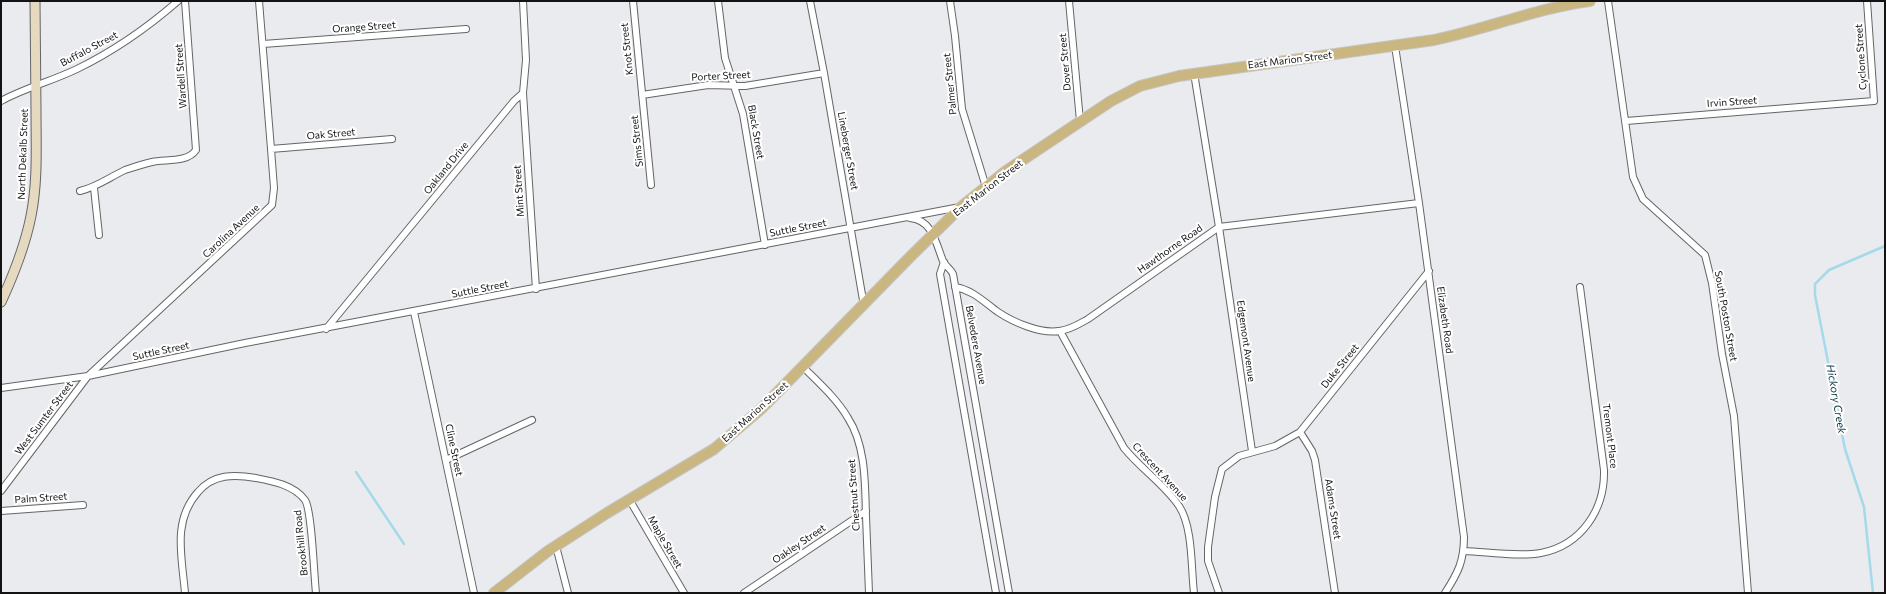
<!DOCTYPE html>
<style>
body{margin:0}
#map{position:relative;width:1886px;height:594px;overflow:hidden;background:#eaebee;font-family:Commissioner,sans-serif}
canvas{display:block}
.frame{position:absolute;inset:0;border:2px solid #131314;pointer-events:none}
</style>
<div id="map">
<canvas width="1886" height="594"></canvas>
<div class="frame"></div>
</div>
<script>
const c = document.querySelector('canvas').getContext('2d');
c.lineJoin = 'round';
function strokePath(path, color, width, dash) { c.strokeStyle = color; c.lineWidth = width; c.lineCap = dash ? 'butt' : 'round'; c.setLineDash(dash || []); c.stroke(path); }
function write(font, color, halo, rows, align = 'center') {
  c.font = font + ' Commissioner,sans-serif'; c.lineWidth = 4; c.setLineDash([]); c.textBaseline = 'middle'; c.strokeStyle = halo; c.fillStyle = color; for (const [text, x, y, turn = 0] of rows) {
    c.save(); c.translate(x, y); c.rotate((+turn || 0) * Math.PI / 180); c.textAlign = isNaN(turn) ? turn : align; if (halo) c.strokeText(text, 0, 0); c.fillText(text, 0, 0); c.restore();
  }
}
strokePath(new Path2D(`
 M356 472 404 544
 M1873 593 1864 507 1845 449 1815 295V284L1829 270 1885 246`), '#a5daea', 2.5);
const minor = new Path2D(`
 M633 1 651 185
 M718 1 725 58 743 114 765 245
 M810 1 824 73 864 306
 M950 1 955 36 962 109 986 187
 M1069 1 1080 121
 M1608 1 1633 177 1643 199 1705 255 1712 283 1722 354 1734 416 1748 593
 M263 44 466 29
 M1395 46 1419 203 1464 537C1464 561 1458 573 1445 593
 M1194 73 1219 227 1252 451
 M523 93 536 289
 M642 95 708 85 745 86 824 73
 M1 101C25 88 52 81 77 69 114 51 147 28 178 1
 M1626 121 1874 101 1867 1
 M271 149 392 139
 M94 188 99 235
 M80 191C97 187 110 177 125 170 134 167 143 164 152 162 166 159 187 163 196 150L185 1
 M910 218C933 220 936 244 943 261 945 266 951 269 953 274L1009 593
 M944 262 940 274 996 593
 M955 287C973 290 984 302 998 312 1013 322 1040 334 1059 331 1070 330 1079 324 1088 319L1219 227 1419 203
 M414 312 474 593
 M326 329 514 101 523 93 526 60 523 1
 M1060 331 1124 448C1141 469 1164 484 1179 506 1193 527 1191 568 1194 593
 M803 367C819 383 837 399 848 418 866 446 865 484 866 516 867 542 868 567 869 593
 M1 388 88 376 245 343 960 207
 M1300 432 1312 451 1315 460 1335 593
 M446 460 532 420
 M1 491 88 376 272 205 274 188 271 149 259 1
 M629 499 684 593
 M1 511 83 505
 M556 546 568 593
 M1464 551C1488 552 1518 557 1541 553 1582 545 1605 509 1604 470L1580 287
 M185 593C182 557 172 521 198 492 213 474 234 474 256 478 272 481 294 485 305 500 312 510 314 577 316 593
 M744 593 866 511
 M1219 593 1208 561V547L1215 497 1222 469 1239 456 1275 446 1300 432 1429 271`);
const secondary = new Path2D(`
 M1 302C14 274 25 246 31 216 38 181 36 145 36 110 36 74 35 37 35 1`);
const primary = new Path2D(`
 M494 593 548 551 607 513 714 449 761 409 911 256 961 207 1006 171 1111 101 1140 86 1179 76 1434 40C1487 29 1537 8 1590 1`);
strokePath(minor, '#646568', 8);
strokePath(secondary, '#646568', 11);
strokePath(primary, '#c6c6c7', 12);
strokePath(minor, '#fff', 6);
strokePath(secondary, '#e5dac0', 9);
strokePath(primary, '#cab681', 10);
write('10px', '#131314', '#fff', [
 ["Orange Street",364,27,-4],
 ["Buffalo Street",89,49,-28],
 ["Knot Street",627,49,-96],
 ["Cyclone Street",1861,57,-94],
 ["East Marion Street",1290,60,-7],
 ["Dover Street",1065,62,-95],
 ["Wardell Street",181,76,-94],
 ["Porter Street",721,76,-3],
 ["Palmer Street",950,84,-96],
 ["Irvin Street",1732,102,-4],
 ["Black Street",756,132,80],
 ["Oak Street",331,134,-5],
 ["Sims Street",637,141,-96],
 ["Lineberger Street",848,151,80],
 ["North Dekalb Street",23,154,-88],
 ["Oakland Drive",446,168,-51],
 ["East Marion Street",988,188,-38],
 ["Mint Street",519,191,-94],
 ["Suttle Street",798,228,-11],
 ["Carolina Avenue",231,231,-43],
 ["Hawthorne Road",1170,249,-35],
 ["Suttle Street",480,289,-11],
 ["South Poston Street",1726,316,80],
 ["Elizabeth Road",1445,320,82],
 ["Edgemont Avenue",1246,341,82],
 ["Belvedere Avenue",976,345,80],
 ["Suttle Street",161,351,-12],
 ["Duke Street",1340,366,-51],
 ["East Marion Street",755,412,-42],
 ["West Sumter Street",44,418,-53],
 ["Tremont Place",1610,436,83],
 ["Cline Street",454,450,78],
 ["Crescent Avenue",1160,472,47],
 ["Chestnut Street",854,495,-94],
 ["Palm Street",41,498,-4],
 ["Adams Street",1333,509,81],
 ["Maple Street",665,542,60],
 ["Brookhill Road",301,543,-96],
 ["Oakley Street",799,544,-34]
]);
write('italic 11px', '#083945', '#fff', [
 ["Hickory Creek",1836,399,80]
]);
</script>
